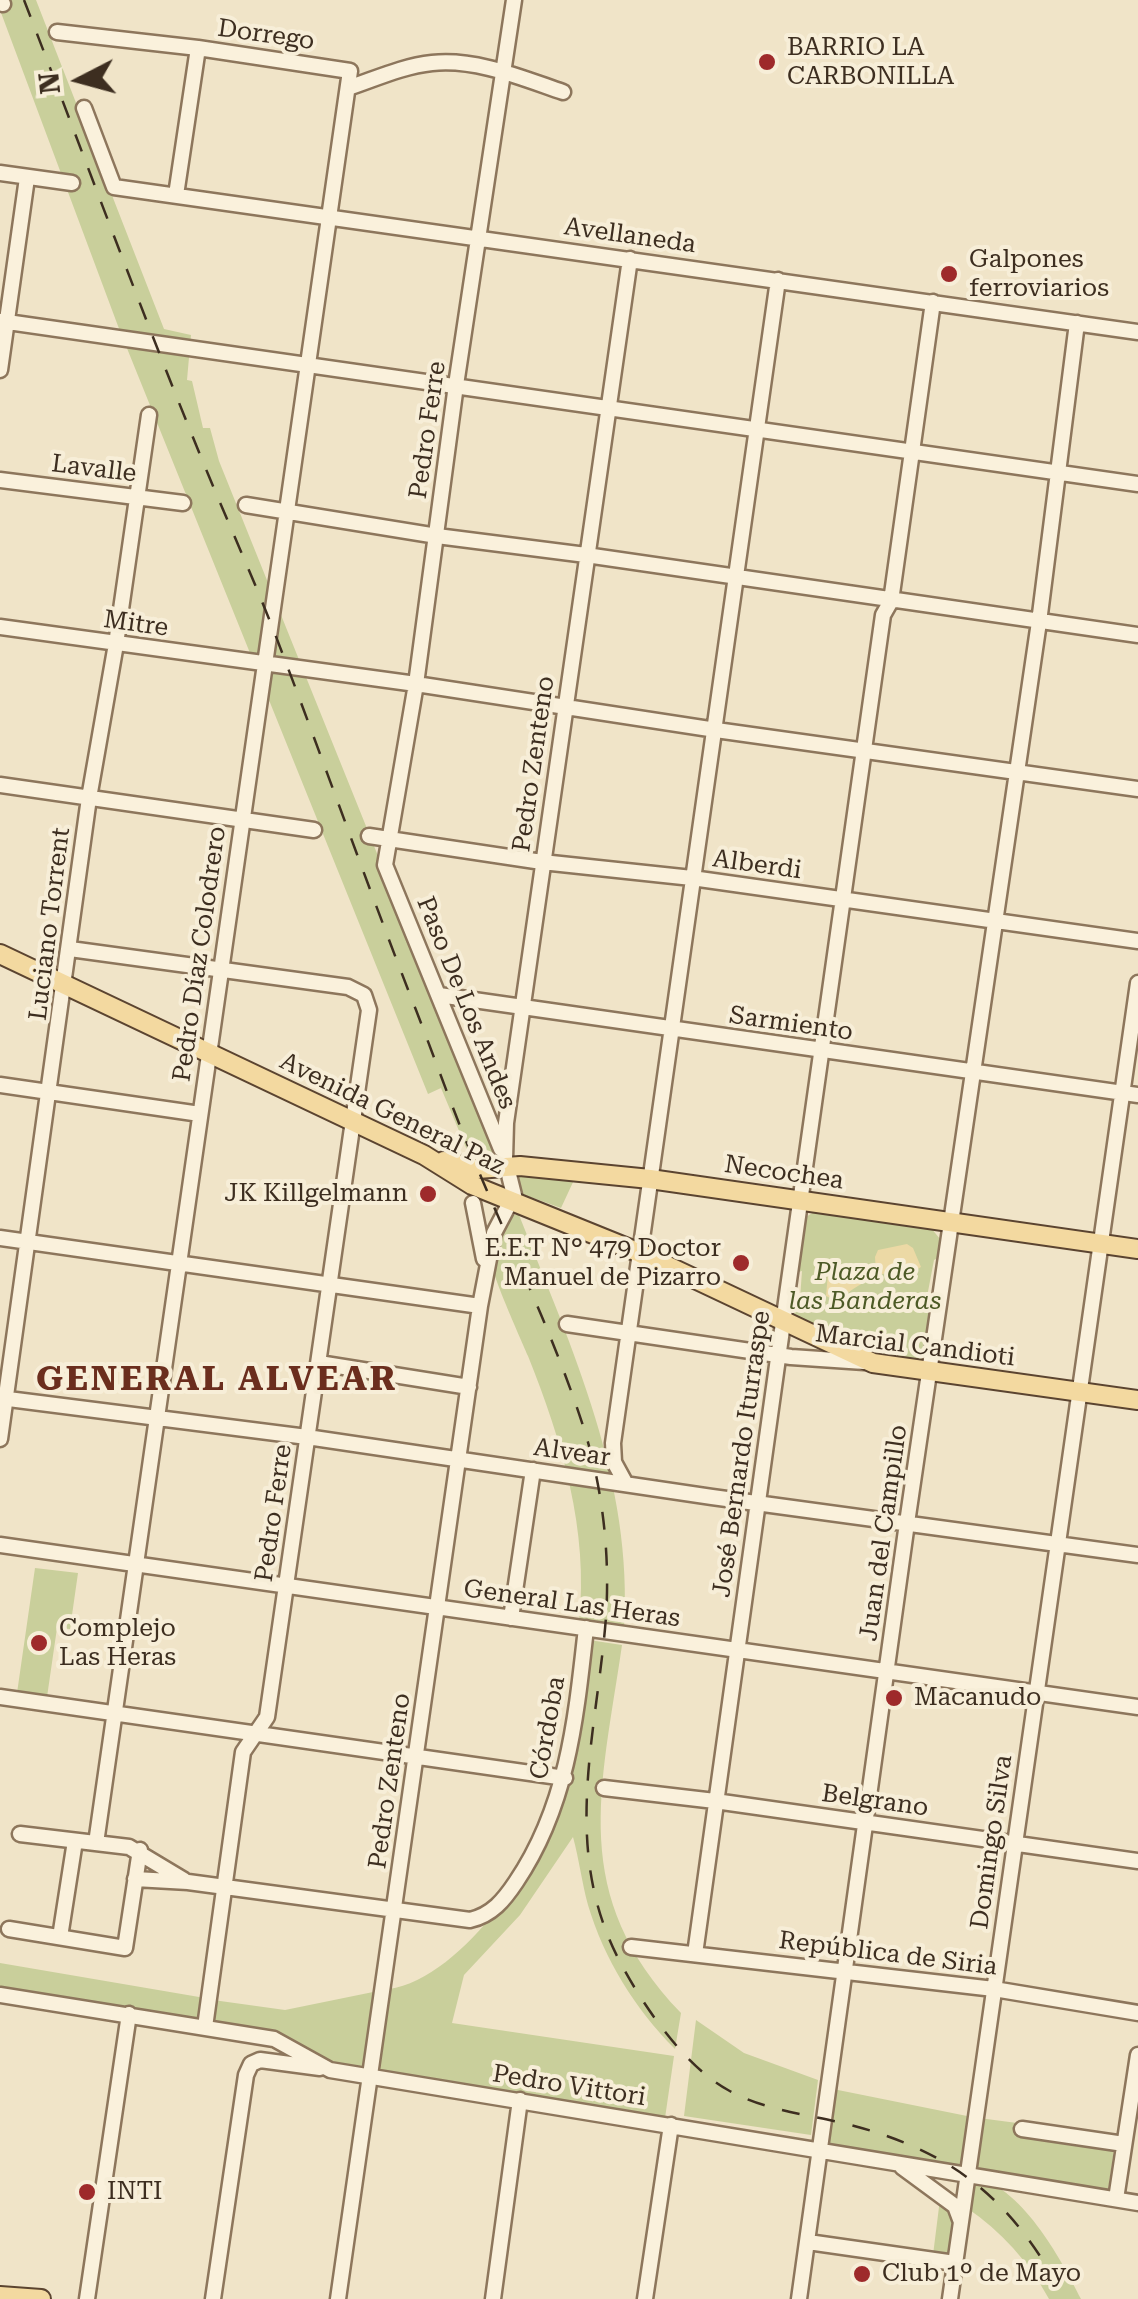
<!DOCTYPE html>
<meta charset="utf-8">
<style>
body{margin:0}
#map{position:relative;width:1138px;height:2299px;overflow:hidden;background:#f0e4c8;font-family:"Roboto Serif",serif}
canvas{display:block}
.north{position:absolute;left:30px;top:30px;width:100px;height:100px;-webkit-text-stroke:8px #f7eed8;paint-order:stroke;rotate:264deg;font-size:28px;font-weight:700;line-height:40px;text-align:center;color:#3d2e20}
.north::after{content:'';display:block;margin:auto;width:35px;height:45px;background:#3d2e20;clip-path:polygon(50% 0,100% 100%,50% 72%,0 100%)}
</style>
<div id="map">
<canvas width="1138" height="2299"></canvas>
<div class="north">N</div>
</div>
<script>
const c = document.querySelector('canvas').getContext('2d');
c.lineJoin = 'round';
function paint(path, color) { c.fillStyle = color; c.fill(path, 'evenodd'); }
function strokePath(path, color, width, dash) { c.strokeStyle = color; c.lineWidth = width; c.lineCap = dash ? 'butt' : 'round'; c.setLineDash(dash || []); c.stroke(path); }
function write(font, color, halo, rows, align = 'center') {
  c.font = font + ' "Roboto Serif",serif'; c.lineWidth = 8; c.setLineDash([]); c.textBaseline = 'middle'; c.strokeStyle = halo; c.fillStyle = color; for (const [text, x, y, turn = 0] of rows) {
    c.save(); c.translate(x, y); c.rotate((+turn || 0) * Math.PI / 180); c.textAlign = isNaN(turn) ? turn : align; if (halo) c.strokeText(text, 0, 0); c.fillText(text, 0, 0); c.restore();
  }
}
paint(new Path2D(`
 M0 0H36L164 329 191 335 187 380 192 381 203 428H210L219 461 494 1144V1162L470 1157 441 1088 428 1094 118 326 0 10Z
 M519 1174 574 1180 561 1208 522 1194 517 1182Z
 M816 1211 931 1228 945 1245 944 1255 934 1260 926 1302 937 1301 927 1361H873L796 1324 791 1302 800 1299 802 1271 795 1273 804 1218Z
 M513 1215H519C572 1349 634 1482 624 1630L579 1623C589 1530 562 1441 528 1356 521 1339 492 1276 492 1263 492 1247 504 1228 513 1215Z
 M35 1568 78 1573 70 1629 57 1628 47 1697 17 1693Z
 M589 1640 622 1645C601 1790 568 1895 681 2013L675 2049C635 2009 604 1959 588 1905 582 1883 579 1859 573 1837L520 1915 464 1975 452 2023 674 2056 665 2118 376 2071 389 1989C464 1979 546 1851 568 1784 582 1739 583 1687 589 1640Z
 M0 1963 205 1998 202 2023 0 1992Z
 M378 1991 365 2069 331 2063 210 2025 213 2000 285 2010Z
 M696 2020 744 2053 818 2080 811 2135 684 2116Z
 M833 2089 972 2117 965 2167 825 2145Z
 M979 2118 1116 2136 1108 2190 973 2168Z
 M971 2176C1021 2185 1060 2257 1081 2299H1049C1029 2262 1001 2231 967 2208Z
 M940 2199 955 2216 952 2253 948 2256 933 2255Z`), '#c9cf9b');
paint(new Path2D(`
 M907 1244 913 1248 921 1267 897 1281 892 1273C881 1271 850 1289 843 1298L834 1300 826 1296 828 1274 834 1262 840 1261V1265L847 1270 852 1268 854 1282 862 1283 876 1272 875 1257 878 1250Z`), '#ecd9a5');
const minor = new Path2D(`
 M0 3 3 4
 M57 32 198 48 350 71 96 1843
 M348 88C375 79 403 66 432 63 475 58 522 78 563 92
 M84 108 114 187 1138 332
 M0 173 72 183
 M176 195 198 48
 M0 321 1138 484
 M0 370 27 178
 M0 480 183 503
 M246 505 437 536 586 555 1138 635
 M0 627 416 684 716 730 1138 789
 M0 785 314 830
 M369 836 542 862 692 878 1138 941
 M70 949 348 987 364 995 369 1010 267 1717 243 1752 205 2027
 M439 995 1138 1095
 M0 1085 200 1114
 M501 1149 385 865 416 684 456 385 514 0
 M473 1203 484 1259
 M0 1238 480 1306
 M567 1324 791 1357 864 1362
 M319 1363 469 1387
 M0 1398 307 1437 712 1497 1138 1555
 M0 1439 89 798 116 644 149 415
 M626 1484 614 1462 613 1443 778 280
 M0 1545 1138 1707
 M511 1618 533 1470
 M0 1697 565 1778
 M604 1788 715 1801 1138 1861
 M20 1834 129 1847 184 1880
 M135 1879 188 1882 470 1920C492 1915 504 1900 516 1882 568 1805 576 1718 586 1628
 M9 1929 125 1948 140 1850
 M60 1937 75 1841
 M631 1947 994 1989 1138 2013
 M695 1954C754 1507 823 1062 883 615L891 601 933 302
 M0 1995 274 2039 330 2070 1138 2203
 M1022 2129 1124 2144
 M902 2167 955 2206 961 2222
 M1116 2199 1138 2055
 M808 2242 955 2263
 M87 2299 129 2014
 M213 2299 246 2075 251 2064 260 2060 320 2068
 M338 2299 480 1306 494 1233 514 1195 505 1159 506 1123 630 259
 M493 2299 520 2100
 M645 2299 671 2125
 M799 2299 907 1523 1039 622 1077 323
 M950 2299 1138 983`);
const major = new Path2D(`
 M0 954 424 1155 472 1185 640 1253 873 1363 1138 1400
 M444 1161 477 1169 520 1166 650 1179 1138 1249
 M0 2296 41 2299`);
strokePath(minor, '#8d765c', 19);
strokePath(major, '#5b4430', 22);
strokePath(minor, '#faf1dc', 14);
strokePath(major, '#f3d9a0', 18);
strokePath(new Path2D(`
 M24 0C85 158 143 317 208 474 230 527 254 580 275 634 323 759 367 885 416 1010 437 1064 456 1119 479 1172 515 1257 557 1343 585 1432 603 1491 610 1555 606 1617 597 1733 561 1846 618 1958 641 2003 684 2066 728 2090 764 2110 804 2114 843 2123 952 2150 1013 2199 1065 2299`), '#3d2e20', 2.5, [18, 18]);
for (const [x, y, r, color] of [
 [767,62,10,"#9e2a2b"],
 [949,274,10,"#9e2a2b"],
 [428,1194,10,"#9e2a2b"],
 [741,1263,10,"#9e2a2b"],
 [39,1643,10,"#9e2a2b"],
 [894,1698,10,"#9e2a2b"],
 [87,2192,10,"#9e2a2b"],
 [862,2274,10,"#9e2a2b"]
]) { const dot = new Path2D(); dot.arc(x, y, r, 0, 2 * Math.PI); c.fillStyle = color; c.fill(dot); strokePath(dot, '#f7eed8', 4); }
write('25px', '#3d2e20', '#f7eed8', [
 ["Dorrego",266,35,8],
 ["Avellaneda",630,236,8],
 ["Pedro Ferre",428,430,-82],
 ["Lavalle",94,469,7],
 ["Mitre",136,624,8],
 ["Pedro Zenteno",534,764,-82],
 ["Alberdi",757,865,8],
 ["Luciano Torrent",50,924,-83],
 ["Pedro Díaz Colodrero",200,954,-82],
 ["Paso De Los Andes",466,1003,68],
 ["Sarmiento",791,1024,8],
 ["Avenida General Paz",392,1114,26],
 ["Necochea",784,1173,8],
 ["Marcial Candioti",915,1346,7],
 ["Alvear",572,1453,8],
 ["José Bernardo Iturraspe",742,1454,-82],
 ["Pedro Ferre",274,1513,-82],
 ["Juan del Campillo",884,1533,-82],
 ["General Las Heras",572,1604,8],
 ["Córdoba",548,1728,-80],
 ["Pedro Zenteno",390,1781,-82],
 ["Belgrano",875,1801,8],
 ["Domingo Silva",992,1842,-82],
 ["República de Siria",888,1954,7],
 ["Pedro Vittori",569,2086,9]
]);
write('25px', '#3d2e20', '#f7eed8', [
 ["BARRIO LA",787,48],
 ["CARBONILLA",787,77],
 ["Galpones",969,260],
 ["ferroviarios",969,289],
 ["JK Killgelmann",408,1194,"right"],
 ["E.E.T N° 479 Doctor",721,1249,"right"],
 ["Manuel de Pizarro",721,1278,"right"],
 ["Complejo",59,1629],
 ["Las Heras",59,1658],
 ["Macanudo",914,1698],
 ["INTI",107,2192],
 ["Club 1º de Mayo",882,2274]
], 'left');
write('italic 25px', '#4d5a26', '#f7eed8', [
 ["Plaza de",865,1273],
 ["las Banderas",865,1302]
]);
c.letterSpacing = '2.5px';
write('bold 35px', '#6b2e1e', '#f7eed8', [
 ["GENERAL ALVEAR",217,1380]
]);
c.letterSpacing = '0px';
</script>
